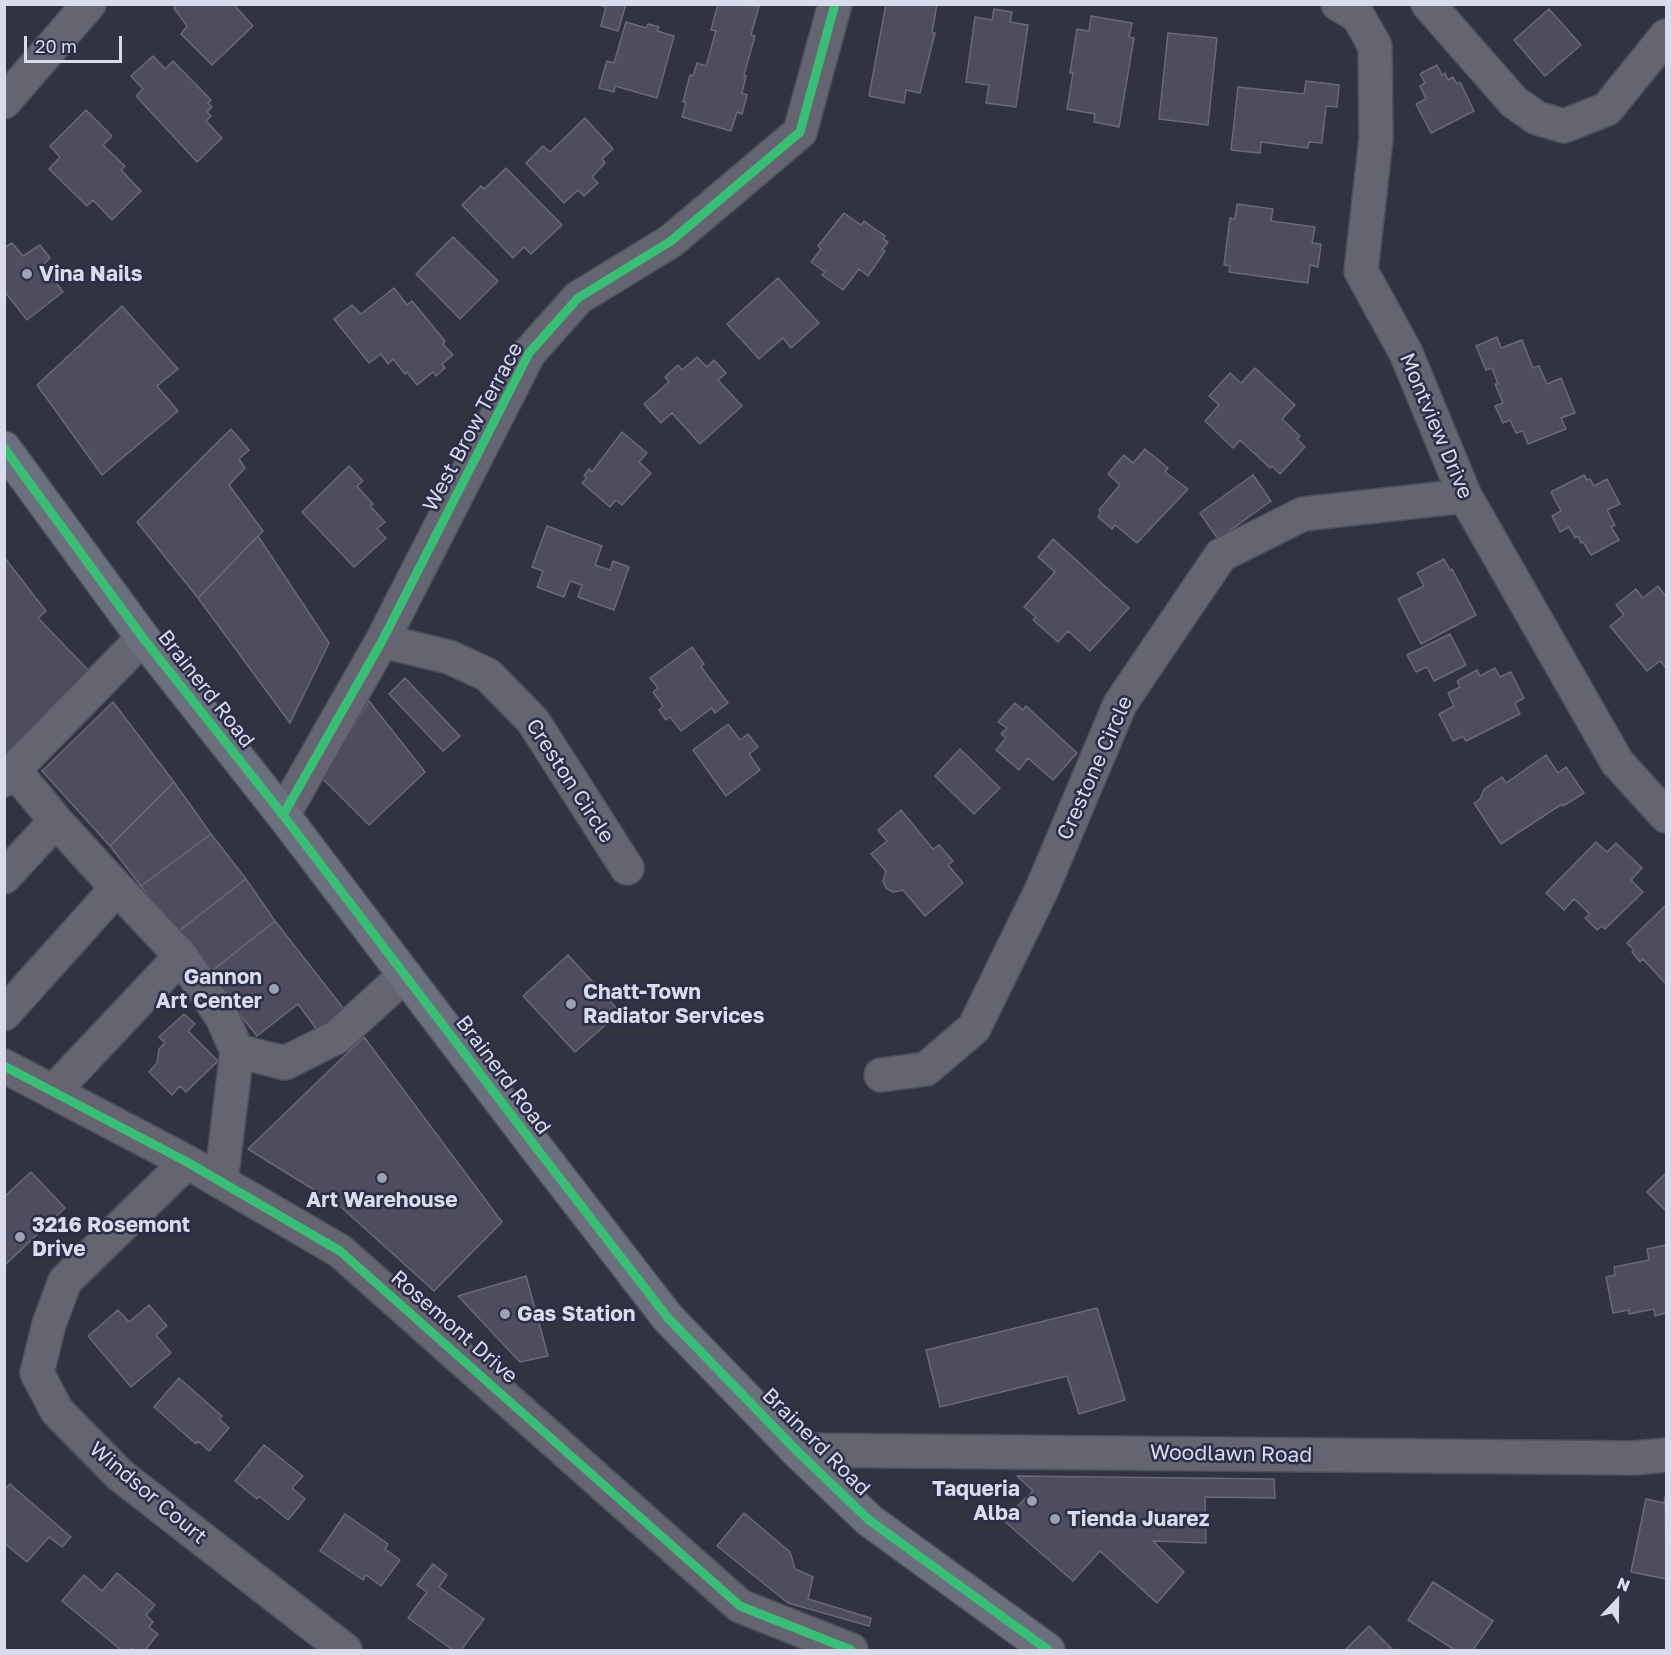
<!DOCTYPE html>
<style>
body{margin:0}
#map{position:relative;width:1671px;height:1655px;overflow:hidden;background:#313341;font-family:"Golos Text",sans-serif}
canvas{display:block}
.frame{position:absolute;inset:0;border:6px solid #d9dcec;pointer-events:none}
.north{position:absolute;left:1587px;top:1571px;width:60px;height:60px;-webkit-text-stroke:4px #2b2e47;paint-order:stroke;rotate:22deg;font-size:16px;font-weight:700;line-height:24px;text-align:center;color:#d9dcec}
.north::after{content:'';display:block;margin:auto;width:21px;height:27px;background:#d9dcec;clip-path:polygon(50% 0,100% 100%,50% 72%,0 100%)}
.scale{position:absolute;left:24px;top:36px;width:98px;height:27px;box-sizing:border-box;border:3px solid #d9dcec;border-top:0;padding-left:8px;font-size:18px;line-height:21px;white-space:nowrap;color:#d9dcec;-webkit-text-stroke:4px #2b2e47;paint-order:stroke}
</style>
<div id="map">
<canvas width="1671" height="1655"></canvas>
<div class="frame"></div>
<div class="north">N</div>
<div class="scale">20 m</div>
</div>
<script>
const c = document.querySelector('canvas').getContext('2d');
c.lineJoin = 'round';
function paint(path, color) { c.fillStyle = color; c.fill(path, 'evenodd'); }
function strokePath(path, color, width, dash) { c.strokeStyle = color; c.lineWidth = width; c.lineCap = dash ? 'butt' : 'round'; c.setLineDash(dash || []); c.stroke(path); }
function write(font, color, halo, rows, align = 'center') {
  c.font = font + ' "Golos Text",sans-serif'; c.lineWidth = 5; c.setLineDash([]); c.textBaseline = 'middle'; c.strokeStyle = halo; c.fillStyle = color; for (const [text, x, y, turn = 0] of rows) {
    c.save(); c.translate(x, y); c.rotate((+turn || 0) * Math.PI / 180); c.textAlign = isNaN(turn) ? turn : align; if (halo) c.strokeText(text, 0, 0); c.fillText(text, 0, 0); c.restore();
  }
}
const building = new Path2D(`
 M177 4H233L253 26 212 65 181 34 187 26 174 8Z
 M596 4H626L618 31 601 26 606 7Z
 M718 4 759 6 751 35 755 36 744 75 746 76 742 93 747 95 742 114 737 112 731 131 682 117 686 103 683 102 690 75 693 76 697 63 706 66 716 31 711 30Z
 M886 4H937L932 33H935L920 93 906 90 904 103 869 96Z
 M994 9 1012 12 1010 22 1028 25 1016 107 986 103 989 85 966 82 975 17 992 20Z
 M1549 9 1581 45 1545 76 1514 40Z
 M1091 16 1132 23 1129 37 1134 38 1119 127 1094 122 1095 114 1067 109 1073 73H1070L1077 29 1089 31Z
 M626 22 646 28 648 24 659 27 657 31 674 36 657 98 615 86 614 92 599 88 607 61 614 63Z
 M1168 33 1217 38 1208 125 1159 119Z
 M153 56 165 69 173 61 211 100 208 103 212 107 207 112 211 116 206 121 222 138 197 162 136 96 143 89 131 76Z
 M1437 65 1442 75 1445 73 1448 80 1453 77 1457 84 1460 82 1474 111 1431 133 1416 104 1426 99 1420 86 1425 83 1420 74Z
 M1306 81 1339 85 1337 107 1326 106 1322 143 1309 142 1308 148 1261 142 1260 153 1231 150 1238 87 1304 94Z
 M86 110 112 136 103 145 125 166 121 170 141 191 112 220 93 200 87 206 49 169 60 157 50 146Z
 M585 118 613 149 602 159 605 163 592 177 598 183 584 196 578 190 564 203 526 163 543 146 550 152Z
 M506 168 562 225 531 254 524 247 513 258 462 205 481 186 484 189Z
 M1237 204 1273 209 1271 221 1315 227 1312 243 1321 244 1318 267 1310 265 1308 283 1229 272 1230 266 1224 265 1230 218 1235 219Z
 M844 213 861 225 864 221 885 236 883 239 888 242 882 250 885 251 868 276 859 269 843 290 822 275 825 272 811 262 821 249 818 246Z
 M453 237 498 281 460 319 416 274Z
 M12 243 23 256 40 245 50 258 43 265 63 292 27 320 5 292 4 248Z
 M778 278 819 323 791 348 783 338 759 359 727 324Z
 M394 288 407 305 412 301 445 341 443 344 453 355 442 364 445 368 436 376 433 372 417 385 407 372 405 374 393 359 388 364 381 354 369 363 334 319 352 305 361 314Z
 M122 306 178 369 157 386 178 411 102 475 37 385Z
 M1497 337 1501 348 1522 340 1533 368 1539 366 1547 384 1561 378 1575 413 1561 418 1566 429 1528 444 1523 431 1516 433 1510 420 1503 423 1495 406 1503 403 1495 384H1498L1492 368 1486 370 1476 346Z
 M697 357 707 367 714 360 726 373 718 380 742 406 700 444 672 413 661 423 644 404 669 382 665 377 678 365 682 370Z
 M1255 368 1295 405 1282 419 1300 436 1297 439 1305 447 1280 474 1272 466 1270 468 1240 440 1233 448 1205 421 1219 405 1209 396 1230 373 1241 383Z
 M231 429 249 450 239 459 245 468 229 485 263 531 198 598 137 522Z
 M622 432 647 453 639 462 651 473 622 505 616 500 610 507 582 483 587 478 584 476 589 469 592 472Z
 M1145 449 1168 468 1165 472 1188 489 1137 543 1115 525 1112 529 1098 517 1101 512 1099 510 1120 485 1108 474 1124 455 1133 463Z
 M349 466 363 481 357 486 373 504 370 506 385 522 377 529 386 538 354 567 302 512Z
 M1253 475 1271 501 1218 539 1200 513Z
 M1584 475 1587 480 1590 479 1594 486 1607 479 1620 504 1607 510 1615 525 1611 527 1619 540 1591 555 1583 542 1581 543 1578 536 1575 538 1569 527 1560 532 1552 516 1561 511 1551 492Z
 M547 526 602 546 595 565 610 570 613 561 629 567 614 610 578 597 582 585 570 581 564 597 537 587 543 571 532 567Z
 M258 536 329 643 290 723 198 598Z
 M1053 539 1129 608 1090 651 1068 631 1058 642 1033 620 1036 617 1024 607 1055 572 1038 557Z
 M4 557 46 611 38 618 92 674 4 762Z
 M1444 559 1450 570 1452 569 1476 615 1421 644 1398 599 1424 586 1417 573Z
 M1658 586 1666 597V668L1660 661 1647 671 1610 626 1624 615 1616 605 1636 589 1643 598Z
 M1450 634 1466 665 1434 681 1427 667 1416 672 1407 655Z
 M692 647 704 664 701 667 728 703 715 713 712 708 681 731 670 717 666 720 659 710 663 706 653 692 658 688 650 678Z
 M1495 668 1500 677 1511 672 1524 698 1515 703 1520 714 1466 741 1463 736 1453 741 1439 714 1454 706 1448 693 1460 687 1457 681 1477 670 1480 676Z
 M405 678 460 736 443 751 389 694Z
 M369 701 425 772 369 825 322 778Z
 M113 702 174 782 110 846 42 771Z
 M1015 703 1023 710 1026 706 1077 753 1053 780 1028 758 1019 770 996 750 1006 738 1001 734 1007 728 998 722Z
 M728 724 740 740 748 734 758 747 749 754 760 770 726 796 693 750Z
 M960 749 1000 788 974 814 935 776Z
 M1546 755 1558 773 1566 767 1584 793 1563 806 1562 804 1501 844 1474 803 1480 799 1484 789 1502 777 1506 783Z
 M174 782 211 834 141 886 110 846Z
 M901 810 933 849 939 845 953 861 948 865 963 883 925 916 903 890 893 892 886 888 883 881 886 871 871 854 887 841 878 830Z
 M211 834 246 879 175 934 141 886Z
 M1596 842 1607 852 1616 843 1642 868 1631 880 1643 892 1605 929 1602 926 1597 930 1585 918 1590 914 1574 899 1564 910 1546 893Z
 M246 879 275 921 208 974 175 934Z
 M1666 905V984L1643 959 1640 962 1632 952 1634 950 1627 943Z
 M275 921 347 1013 320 1034 298 1004 257 1036 208 974Z
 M568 955 620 1012 575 1052 523 996Z
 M184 1014 195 1024 188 1031 218 1061 186 1092 180 1086 172 1095 149 1072 157 1063 159 1049 165 1043 159 1037Z
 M364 1037 502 1222 434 1291 340 1206 248 1149Z
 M31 1172 65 1208 4 1266V1197Z
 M1666 1173V1211L1647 1192Z
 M1666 1245V1313L1655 1316 1654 1309 1629 1314V1310L1613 1313 1606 1277 1615 1275 1614 1267 1649 1260 1647 1249Z
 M526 1276 548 1356 520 1362 458 1296Z
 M149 1305 167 1326 156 1335 171 1353 131 1387 88 1336 118 1310 129 1322Z
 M1097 1308 1125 1400 1079 1414 1067 1376 940 1407 926 1350Z
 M179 1378 222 1416 219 1419 229 1428 209 1451 198 1441 196 1444 154 1407Z
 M264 1445 303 1476 292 1488 305 1499 288 1520 259 1496 257 1499 235 1481Z
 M1017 1476 1274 1479 1275 1498 1205 1497 1206 1543 1153 1541 1184 1572 1157 1603 1100 1551 1073 1581 1003 1520 1033 1491Z
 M10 1484 71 1537 62 1547 49 1537 27 1562 4 1543V1490Z
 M1665 1497 1666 1579 1631 1572 1646 1499 1664 1503Z
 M744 1513 790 1552 795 1569 813 1577 808 1599 871 1618 869 1626 788 1603 717 1546Z
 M345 1514 388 1544 385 1549 400 1560 381 1586 366 1575 363 1580 320 1551Z
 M433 1564 447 1575 439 1587 484 1619 461 1650H453L408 1618 427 1592 417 1585Z
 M117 1573 155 1605 146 1615 153 1622 149 1627 158 1634 145 1650H134L131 1648 129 1650H121L62 1601 84 1575 102 1591Z
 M1433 1582 1493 1621 1473 1650H1455L1408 1620Z
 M1369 1626 1393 1650H1345Z`);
paint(building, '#4f4c5d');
strokePath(building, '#6a6975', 1.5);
const minor = new Path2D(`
 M1338 4 1358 16 1375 46 1376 139 1361 271 1406 353 1465 496 1617 762 1666 816
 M1428 4 1514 102 1537 118 1564 126 1607 109 1666 36
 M4 102 89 4
 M382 641 449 657 488 675 533 721 627 868
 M4 780 143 638
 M283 815 382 641 529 353 578 298 671 241 800 132 835 4
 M4 877 56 821
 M181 956 222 1017 237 1051 221 1181
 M4 1014 117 888 56 821 14 770
 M237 1051 285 1063 337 1037 405 975
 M4 1066 187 1162 340 1251 740 1606 851 1650
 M881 1075 926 1069 974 1028 1042 889 1120 704 1221 555 1303 514 1465 496
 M53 1092 181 956 117 888
 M187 1162 65 1281 49 1324 37 1373 57 1411 120 1475 345 1650
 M796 1450 1634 1458 1666 1455`);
const major = new Path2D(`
 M4 448 143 638 283 815 538 1150 668 1318 796 1450 869 1520 1048 1650`);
strokePath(minor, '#4d4f5b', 36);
strokePath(major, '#4d4f5b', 36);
strokePath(minor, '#646570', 33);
strokePath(major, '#6b707d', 33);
strokePath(new Path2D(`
 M4 448 143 638 283 815 538 1150 668 1318 796 1450 869 1520 1048 1650
 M283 815 382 641 529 353 578 298 671 241 800 132 835 4
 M4 1066 187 1162 340 1251 740 1606 851 1650`), '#3abd76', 9);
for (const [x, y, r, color] of [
 [27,274,6,"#9ea1b0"],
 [274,989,6,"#9ea1b0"],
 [571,1004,6,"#9ea1b0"],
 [382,1178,6,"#9ea1b0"],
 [20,1237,6,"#9ea1b0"],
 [505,1314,6,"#9ea1b0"],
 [1032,1501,6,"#9ea1b0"],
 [1055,1519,6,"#9ea1b0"]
]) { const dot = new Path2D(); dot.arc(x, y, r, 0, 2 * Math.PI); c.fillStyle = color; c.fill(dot); strokePath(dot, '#2b2e47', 2); }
write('bold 21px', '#d9dcec', '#2b2e47', [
 ["Vina Nails",39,274],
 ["Gannon",262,977,"right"],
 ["Art Center",262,1001,"right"],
 ["Chatt-Town",583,992],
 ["Radiator Services",583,1016],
 ["Art Warehouse",382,1200,"center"],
 ["3216 Rosemont",32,1225],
 ["Drive",32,1249],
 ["Gas Station",517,1314],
 ["Taqueria",1020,1489,"right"],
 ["Alba",1020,1513,"right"],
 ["Tienda Juarez",1067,1519]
], 'left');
write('21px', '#d9dcec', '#2b2e47', [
 ["Montview Drive",1436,426,67],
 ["West Brow Terrace",473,427,-62],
 ["Brainerd Road",206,689,52],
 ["Crestone Circle",1095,768,-66],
 ["Creston Circle",570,781,57],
 ["Brainerd Road",503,1075,53],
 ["Rosemont Drive",454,1327,41],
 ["Brainerd Road",816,1442,45],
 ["Woodlawn Road",1231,1454,1],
 ["Windsor Court",148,1493,40]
]);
</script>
